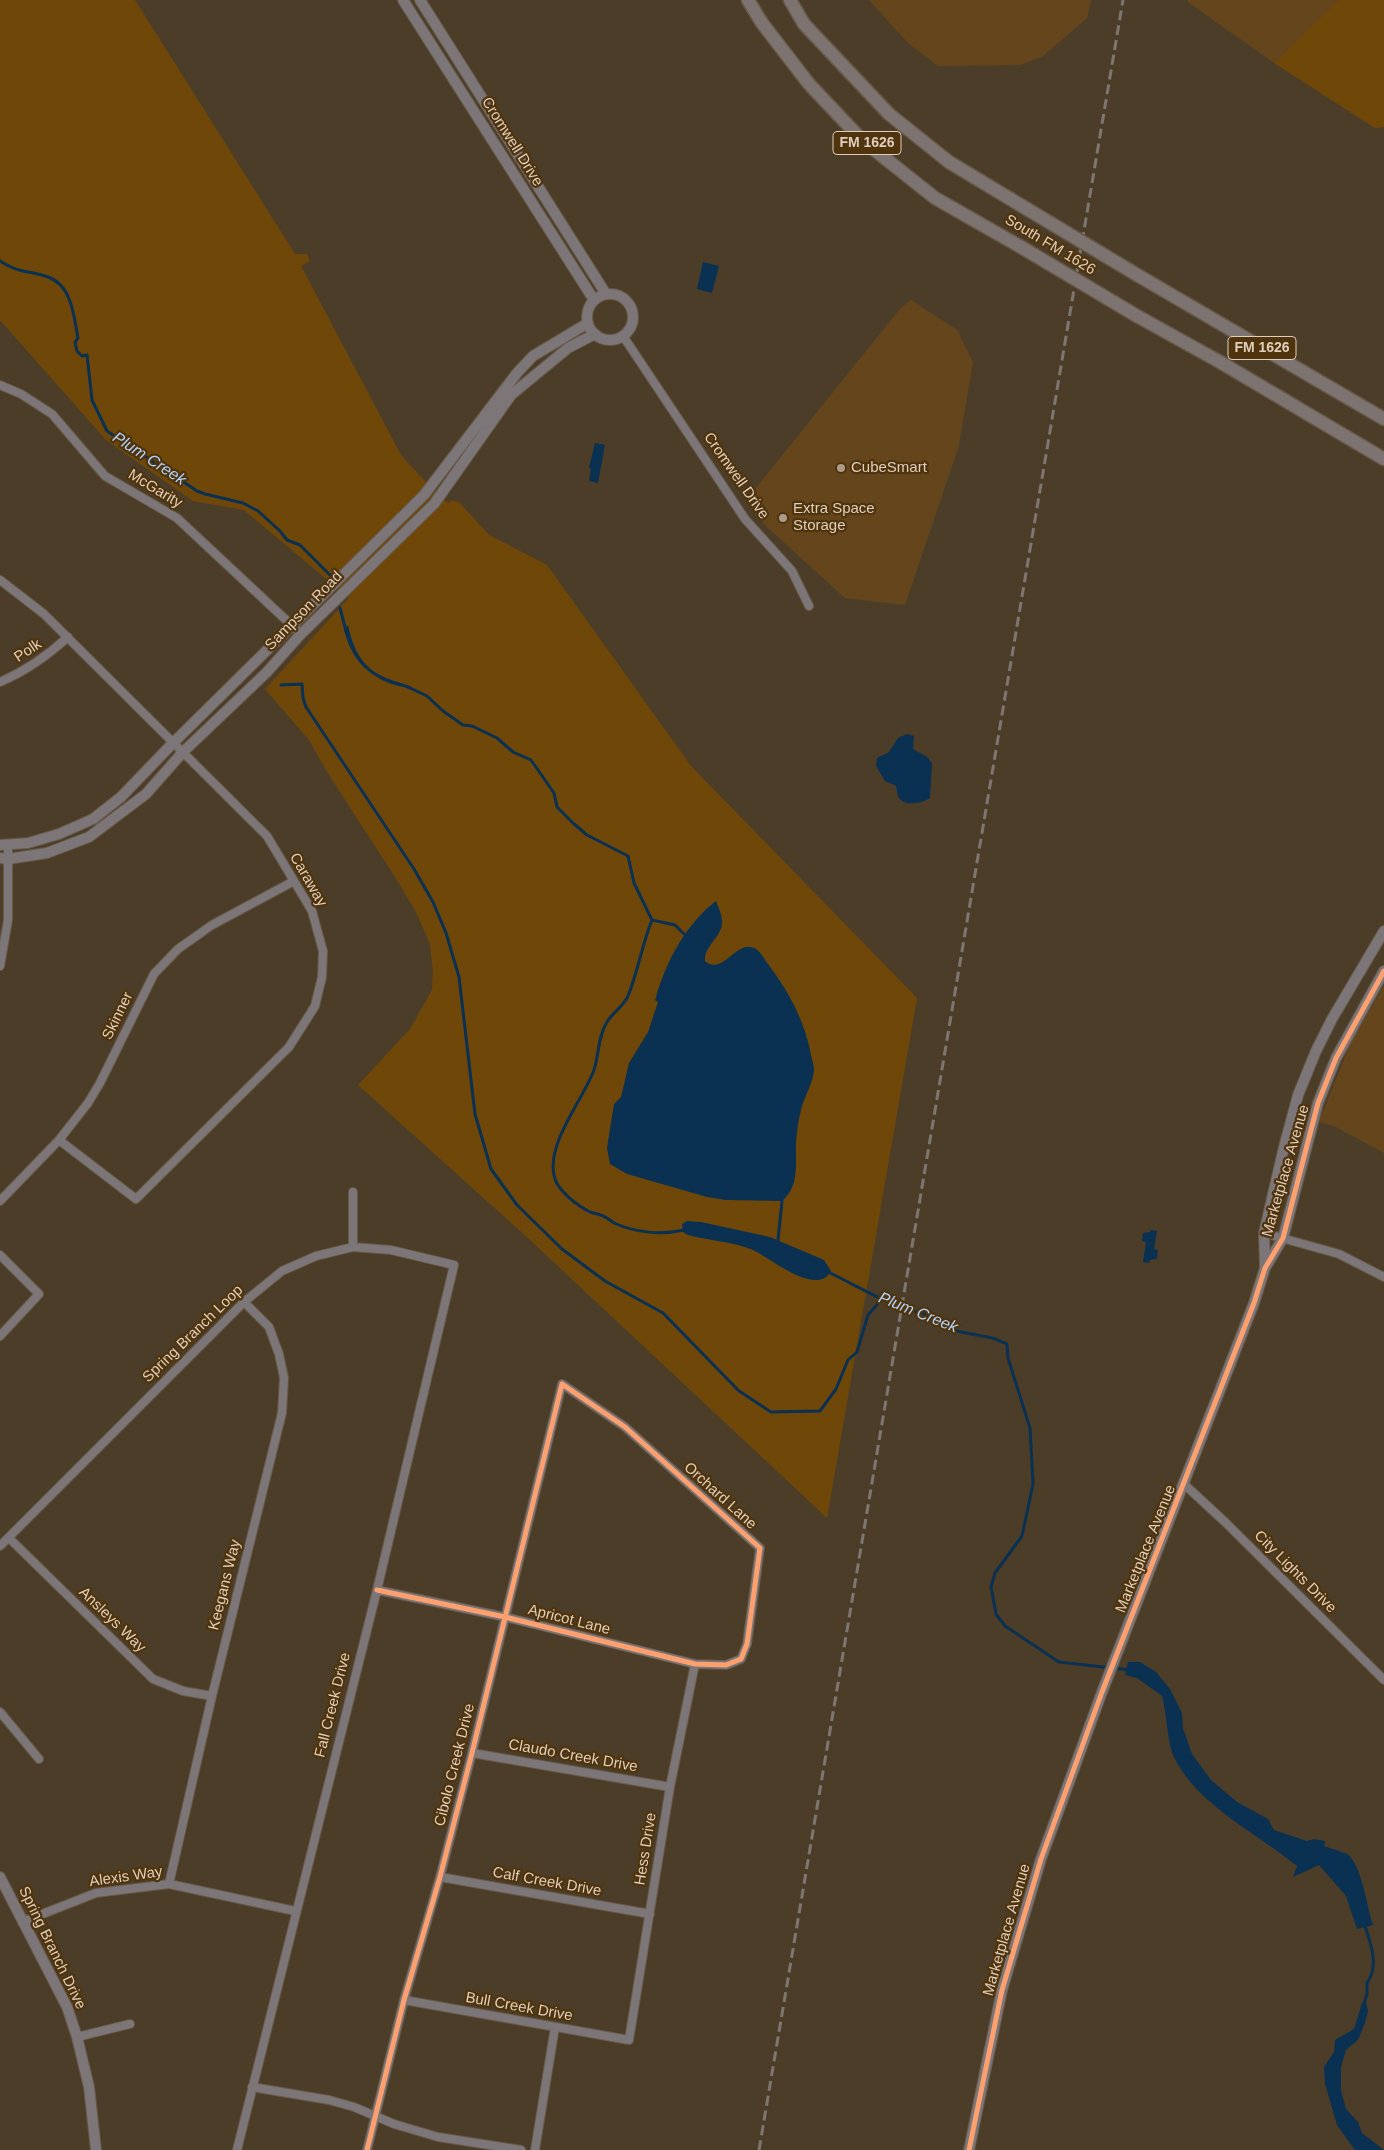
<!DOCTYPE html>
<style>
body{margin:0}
canvas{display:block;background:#4c3d28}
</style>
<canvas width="1384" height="2150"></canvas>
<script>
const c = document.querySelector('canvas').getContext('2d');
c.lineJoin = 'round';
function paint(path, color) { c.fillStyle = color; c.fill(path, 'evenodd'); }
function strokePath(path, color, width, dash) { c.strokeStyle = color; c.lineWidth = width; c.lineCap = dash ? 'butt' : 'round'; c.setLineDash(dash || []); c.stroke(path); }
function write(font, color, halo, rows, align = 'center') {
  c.font = font + ' Helvetica,sans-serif'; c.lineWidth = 4.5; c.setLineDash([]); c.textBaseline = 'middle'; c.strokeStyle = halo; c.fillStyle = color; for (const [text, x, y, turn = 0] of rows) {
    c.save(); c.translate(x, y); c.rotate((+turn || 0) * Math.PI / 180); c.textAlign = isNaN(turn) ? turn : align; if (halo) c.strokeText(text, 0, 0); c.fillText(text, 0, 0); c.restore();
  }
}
paint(new Path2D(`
 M869 0H1091L1087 18 1043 56 1020 65 938 66 908 43Z
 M1188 0H1339L1274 63 1188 2Z
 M911 300 957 330 973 362 959 445 905 605 845 598 766 526 754 512 747 499 900 309Z
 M1384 986V1153L1334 1126 1319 1122 1350 1044Z`), '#65461c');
paint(new Path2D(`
 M0 0H135L295 254H307L310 261 301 266 401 455 421 477 448 503 452 500 460 503 489 535 547 565 691 766 917 998 827 1518 529 1239 358 1085 410 1029 432 990 433 971 430 944 416 912 395 877 329 775 309 740 265 689 349 598 244 510 193 501 106 440 0 320Z
 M1339 0H1384V127L1375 128 1274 63Z`), '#6f4809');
paint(new Path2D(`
 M703 262 719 266 712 293 697 289Z
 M595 443 605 445 598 483 589 481 591 469 589 468Z
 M348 625C353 649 362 668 386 678 395 682 404 683 412 687L411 690C404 686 396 686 389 683 363 672 351 656 344 630Z
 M907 734 914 736 913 749 927 757 932 763 930 798C922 803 906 807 899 798 897 795 897 789 896 786L885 781 876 766 877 758 889 752 898 738Z
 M716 901C718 907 722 914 722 921 723 937 704 945 705 961 723 977 737 937 756 949 761 952 764 959 768 964 789 992 805 1021 811 1055 812 1060 814 1065 814 1070 813 1082 807 1092 803 1103 800 1112 798 1123 797 1133 793 1155 803 1184 782 1201L726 1200 707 1197 627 1174 610 1164 607 1148 614 1104 621 1097 629 1063 648 1032 658 1002 655 1000C666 962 684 926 716 901Z
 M687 1221 701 1222 770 1237 824 1260 831 1271C817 1298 769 1257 753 1250 732 1241 709 1241 688 1235L683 1232 682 1224Z
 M1151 1230 1157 1231 1154 1249 1158 1250 1157 1259 1150 1260 1149 1263 1143 1262 1146 1242 1142 1241 1143 1233 1150 1232Z
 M1128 1662H1140L1156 1672 1170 1689 1182 1713 1183 1728 1192 1754 1211 1780 1237 1802 1268 1819 1274 1830 1307 1841 1314 1839 1325 1841 1324 1846C1331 1849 1341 1851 1347 1854 1362 1864 1367 1908 1373 1925L1357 1929 1346 1896 1319 1865 1293 1877 1297 1866C1259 1835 1195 1803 1174 1757 1167 1742 1167 1714 1162 1696L1137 1678 1125 1675Z
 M1366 2002 1368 2011 1365 2023 1358 2040 1346 2050 1341 2067V2090L1346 2109 1358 2122 1362 2133 1384 2150H1355L1337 2125 1325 2084 1324 2067 1334 2052 1335 2040 1354 2029 1362 2003Z`), '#0a3052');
strokePath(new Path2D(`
 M0 261C20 274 28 270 48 277 72 285 74 317 78 338L75 342 77 351 82 356 87 355 92 400 107 431 197 491 205 494 243 503 258 511 280 531 287 540 300 545 330 575
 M340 608 346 631
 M281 685 302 684 303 698 306 707 414 869 433 902 446 933 459 977 475 1114 491 1169 517 1205 562 1249 605 1281 663 1313 739 1391 771 1412 820 1411 836 1389 848 1360 857 1352 868 1315 882 1299
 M408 687 427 696 443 711 463 725 472 726 497 738 513 752 531 760 554 793 557 807 573 823 587 835 628 856 634 883 652 920C642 945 638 971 628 996 624 1006 612 1013 607 1022 598 1036 599 1055 594 1070 583 1100 547 1142 554 1175 556 1190 578 1206 590 1212 595 1214 601 1214 605 1217 608 1218 611 1221 614 1223 636 1233 662 1235 684 1230
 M652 920 675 925 684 934
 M778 1240 782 1201
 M828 1272C862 1288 893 1309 931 1315 944 1333 972 1333 992 1338 997 1339 1002 1342 1007 1344L1008 1358 1030 1428 1033 1484 1022 1536 995 1573 991 1587 996 1614 1005 1626 1059 1662 1130 1670
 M1364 2004 1367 1994V1983C1380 1965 1370 1942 1364 1923`), '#0a3052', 3);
const minor = new Path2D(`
 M623 336 745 519 792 571 809 606
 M0 385 21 394 52 414 105 476 177 518 301 634
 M0 580 44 614 267 836 312 911 323 951 322 977 315 1006 289 1047 136 1199 59 1140
 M0 682C26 671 47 656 68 637
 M0 966 8 920V845
 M353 1192V1247
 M0 1201 59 1140 88 1103 100 1083 154 974 178 949 212 925 294 881
 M1264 1233 1339 1254 1384 1277
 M0 1255 39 1294 0 1336
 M1185 1485 1225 1522 1384 1680
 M9 1538 153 1679 183 1691 212 1696
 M0 1546 244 1302 282 1271 316 1256 353 1247 391 1250 454 1265 377 1590 237 2150
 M0 1712 39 1759
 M472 1753 670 1787
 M440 1877 650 1914
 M169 1884 212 1696 282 1413 284 1378 279 1354 269 1327 244 1302
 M22 1922 96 1893 169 1884 295 1911
 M404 2000 629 2040 670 1787 695 1664
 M77 2037 130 2024
 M252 2087 329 2100 354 2107 394 2124 438 2137 521 2150
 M367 2150 404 2000 440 1877 472 1753 562 1384 625 1427 760 1548 747 1644 741 1659 726 1665 695 1664 505 1617 377 1590
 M535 2150 555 2027`);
const tertiary = new Path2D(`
 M403 0 594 300
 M420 0 606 294
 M587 317a23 23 0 1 1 46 0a23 23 0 1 1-46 0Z
 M0 845 28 843 59 834 93 819 121 797 173 743 424 495 517 373 533 356 588 323
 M0 858 8 859 47 853 89 837 146 794 183 752 266 673 301 634 434 504 511 395 568 348 595 334
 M1265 1267 1264 1233 1284 1147 1298 1095 1316 1051 1332 1019 1384 931
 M0 1877 67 2007 77 2037 89 2087 96 2150
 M969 2150 1002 1990 1041 1859 1102 1692 1254 1303 1265 1268 1283 1238 1318 1103 1336 1058 1384 971`);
const primary = new Path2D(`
 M748 0 762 23 809 84 862 140 935 198 1021 247
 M790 0 804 24 889 114 949 162 1027 209
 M1139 276 1384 419
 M1137 316 1220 362 1384 459`);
strokePath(minor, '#675948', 10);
strokePath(tertiary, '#675948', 12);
strokePath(primary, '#675948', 15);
strokePath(minor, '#7c7678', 8);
strokePath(tertiary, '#7c7678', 10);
strokePath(primary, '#7d7472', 12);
strokePath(new Path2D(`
 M759 2150 1123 0`), '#7e7771', 3, [10, 5]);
const primaryBridge = new Path2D(`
 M1027 209 1139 276
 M1021 247 1137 316`);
strokePath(primaryBridge, '#675948', 15, []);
strokePath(primaryBridge, '#7d7472', 12);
strokePath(new Path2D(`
 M367 2150 404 2000 440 1877 472 1753 562 1384 625 1427 760 1548 747 1644 741 1659 726 1665 695 1664 505 1617 377 1590
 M969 2150 1002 1990 1041 1859 1102 1692 1254 1303 1265 1268 1283 1238 1318 1103 1336 1058 1384 971`), '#fca06f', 5);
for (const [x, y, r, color] of [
 [841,468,5,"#ac9b88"],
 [783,518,5,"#ac9b88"]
]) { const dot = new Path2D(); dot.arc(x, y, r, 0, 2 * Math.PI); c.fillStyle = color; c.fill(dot); strokePath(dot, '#50340d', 2); }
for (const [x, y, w] of [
 [867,143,68],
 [1262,348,68]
]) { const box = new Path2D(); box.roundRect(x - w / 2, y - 11.5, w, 23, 4); c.fillStyle = '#50340d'; c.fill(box); strokePath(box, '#dfcebb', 1); }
write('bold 14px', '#dfcebb', null, [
 ["FM 1626",867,143],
 ["FM 1626",1262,348]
]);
write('15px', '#dfcebb', '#50340d', [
 ["Cromwell Drive",512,142,58],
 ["South FM 1626",1050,245,31],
 ["Cromwell Drive",736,476,55],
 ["McGarity",155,489,31],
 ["Sampson Road",304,611,-46],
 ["Polk",28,651,-34],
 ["Caraway",308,880,60],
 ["Skinner",118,1016,-64],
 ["Marketplace Avenue",1286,1171,-74],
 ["Spring Branch Loop",193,1334,-44],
 ["Orchard Lane",720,1496,42],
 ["Marketplace Avenue",1146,1549,-68],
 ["City Lights Drive",1295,1572,45],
 ["Keegans Way",225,1585,-76],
 ["Ansleys Way",112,1620,44],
 ["Apricot Lane",569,1620,14],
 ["Fall Creek Drive",333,1705,-76],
 ["Claudo Creek Drive",573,1756,10],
 ["Cibolo Creek Drive",455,1765,-76],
 ["Hess Drive",646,1849,-81],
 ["Alexis Way",126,1877,-8],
 ["Calf Creek Drive",547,1882,10],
 ["Marketplace Avenue",1007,1930,-74],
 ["Spring Branch Drive",52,1948,64],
 ["Bull Creek Drive",519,2007,10]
]);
write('15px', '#dfcebb', '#50340d', [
 ["CubeSmart",851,468],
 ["Extra Space",793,509],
 ["Storage",793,526]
], 'left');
write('italic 16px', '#b0d3fb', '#50340d', [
 ["Plum Creek",149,459,33],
 ["Plum Creek",918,1313,22]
]);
</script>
